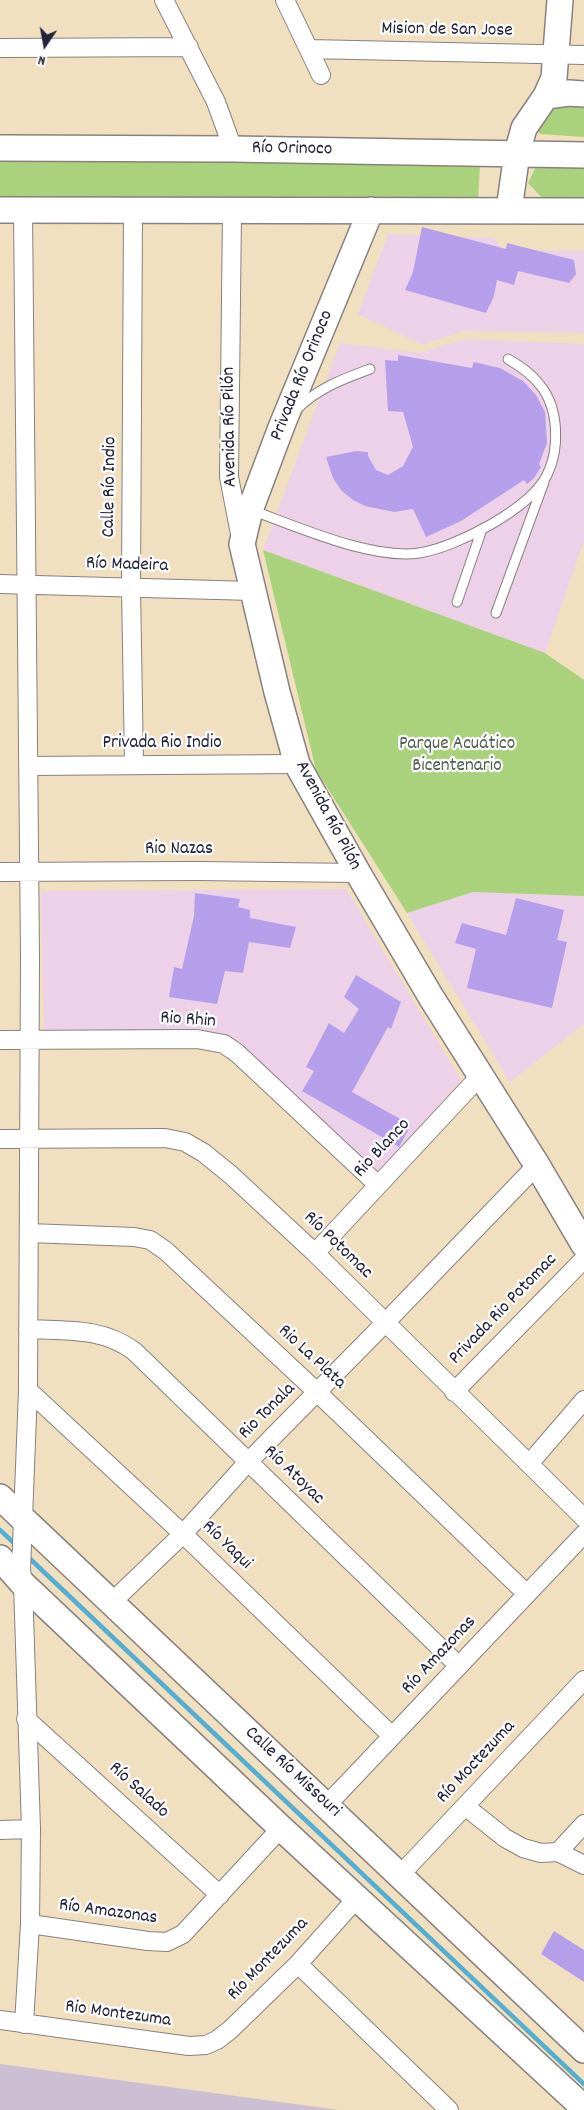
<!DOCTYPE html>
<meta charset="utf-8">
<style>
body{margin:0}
#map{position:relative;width:584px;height:2110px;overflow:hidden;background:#f0e0c0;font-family:Dekko,sans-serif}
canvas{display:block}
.north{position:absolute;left:20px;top:20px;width:50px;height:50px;-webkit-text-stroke:4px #fff;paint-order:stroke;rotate:192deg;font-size:14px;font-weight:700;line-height:20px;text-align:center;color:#22223b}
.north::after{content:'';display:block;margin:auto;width:18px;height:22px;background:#22223b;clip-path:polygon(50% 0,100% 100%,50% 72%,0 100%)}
</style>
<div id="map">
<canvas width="584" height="2110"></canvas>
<div class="north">N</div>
</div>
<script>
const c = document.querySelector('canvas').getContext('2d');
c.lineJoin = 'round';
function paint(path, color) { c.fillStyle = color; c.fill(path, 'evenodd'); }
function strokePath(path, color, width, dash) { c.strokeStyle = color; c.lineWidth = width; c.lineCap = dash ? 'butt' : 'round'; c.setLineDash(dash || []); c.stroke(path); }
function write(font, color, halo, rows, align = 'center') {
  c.font = font + ' Dekko,sans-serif'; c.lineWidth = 4.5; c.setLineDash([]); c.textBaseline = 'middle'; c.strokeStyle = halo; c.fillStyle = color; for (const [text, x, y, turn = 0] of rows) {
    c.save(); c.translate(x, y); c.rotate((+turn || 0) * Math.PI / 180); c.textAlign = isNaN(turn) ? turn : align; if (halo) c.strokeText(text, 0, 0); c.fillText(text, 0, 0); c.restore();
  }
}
paint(new Path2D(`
 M388 234 494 238 504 250 584 251V333L464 331 423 345 358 314Z
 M466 339 584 344V541L545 653 263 550 340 343 420 353Z
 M346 889 461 1080 377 1175 231 1037 44 1031 41 891Z
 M473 892 584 896V1024L510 1082 407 913Z`), '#edd1e9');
paint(new Path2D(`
 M0 2064 339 2110H0Z`), '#ccbfd4');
paint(new Path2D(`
 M584 103V137L540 134 536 127 548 108Z
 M0 158 480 163 478 200 0 202Z
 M537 164 584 166V203L545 201 528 183Z
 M263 550 545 653 584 680V896L473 892 407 913 316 770Z`), '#aad27c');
strokePath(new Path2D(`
 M0 1530 17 1546
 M26 1555 584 2084`), '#53aed1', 4.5);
paint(new Path2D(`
 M422 227 506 249 507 243 574 260 576 274 569 283 518 271 514 285 497 280 494 296 486 313 405 290 413 272Z
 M398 355 472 368 474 362 500 368 523 381 536 395 545 412 547 443 539 464 541 467 534 478 527 484 524 480 461 521 426 537 413 509 394 512 365 506 353 500 341 490 333 478 326 457 356 451 368 452V456L376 470 388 475 403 466 413 447 403 412 388 411 385 360 398 361Z
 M195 893 240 899 238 907 250 910V918L296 927 290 948 249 942 243 973 225 971 217 1004 169 997 174 967 182 969 194 916Z
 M516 898 564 910 557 940 567 942 552 1008 467 988 476 949 455 943 462 923 506 935Z
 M356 975 401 1002 391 1029 388 1027 352 1092 411 1125 399 1147 302 1091 314 1071 306 1067 329 1023 344 1033 359 1009 344 997Z
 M554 1931 584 1950V1982L541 1954Z`), '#b69fea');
const lane = new Path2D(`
 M297 409C318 388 343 379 370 369
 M251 510C296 526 371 560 419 553 455 548 530 509 547 475 560 449 559 408 540 385 531 373 520 366 508 359
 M457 602 482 529
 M496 613 544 482`);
const street = new Path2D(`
 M164 0 216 102 233 149
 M285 0 321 75
 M0 48 189 47
 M309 49 584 55
 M23 210 30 956 28 1390 21 1570 23 1584 31 1829 30 1924 24 2024
 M133 211 131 587 134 765
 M232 211 229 477 241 539
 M0 584 253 591
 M28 766 297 764
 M0 872 196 871 358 873
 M0 1040 197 1039 224 1044 237 1053 378 1185
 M0 1139 165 1138 185 1142 204 1153 231 1175 315 1253 584 1518
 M29 1233 134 1237 150 1240 166 1251 318 1393 527 1594
 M315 1253 481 1075
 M28 1329C66 1331 101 1327 134 1351L459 1666
 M28 1390 183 1534 392 1736
 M454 1392 584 1259
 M529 1464 584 1400
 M112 1602 183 1534 248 1462 385 1323 537 1165
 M26 1719 220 1895
 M326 1806 584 1534
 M466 1807 505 1838 523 1848 541 1853 558 1852 584 1865
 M0 1830 31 1829
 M558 1852 584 1824
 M400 1875 584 1680
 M30 1924 148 1941 167 1942 183 1934 281 1828
 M298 1964 449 2110
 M0 2020 189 2046 206 2045 217 2040 230 2030 298 1964 357 1898`);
const secondary = new Path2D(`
 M546 96 569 93 584 94
 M0 148 233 149 584 155
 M0 210 584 211
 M371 210 282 425 250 510 242 544 277 692 297 764 358 873 431 997 537 1165 584 1245
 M509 210 517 153 524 128 546 96 554 78 560 0
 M0 1497 584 2050
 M0 1558 23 1584 281 1828 584 2108`);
strokePath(lane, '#89817e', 11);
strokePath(street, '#89817e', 20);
strokePath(secondary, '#89817e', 28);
strokePath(lane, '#fff', 9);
strokePath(street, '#fff', 18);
strokePath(secondary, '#fff', 25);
write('19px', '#22223b', '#fff', [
 ["Mision de San Jose",447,31,1],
 ["Río Orinoco",292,150,1],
 ["Privada Río Orinoco",303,376,-68],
 ["Avenida Río Pilón",231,427,-91],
 ["Calle Río Indio",111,487,-89],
 ["Río Madeira",127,566,2],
 ["Privada Rio Indio",162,744],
 ["Avenida Río Pilón",327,816,62],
 ["Rio Nazas",179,850],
 ["Rio Rhin",188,1021,4],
 ["Rio Blanco",383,1149,-47],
 ["Río Potomac",337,1246,44],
 ["Privada Rio Potomac",504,1310,-46],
 ["Rio La Plata",311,1358,43],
 ["Rio Tonala",268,1412,-45],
 ["Río Atoyac",293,1476,44],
 ["Río Yaqui",226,1546,44],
 ["Río Amazonas",440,1656,-47],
 ["Río Moctezuma",477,1763,-47],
 ["Calle Río Missouri",292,1773,43],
 ["Río Salado",138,1791,42],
 ["Río Amazonas",108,1913,8],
 ["Río Montezuma",269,1960,-46],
 ["Rio Montezuma",118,2015,8]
]);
write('19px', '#526052', '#fff', [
 ["Parque Acuático",457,745],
 ["Bicentenario",457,767]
]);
</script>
